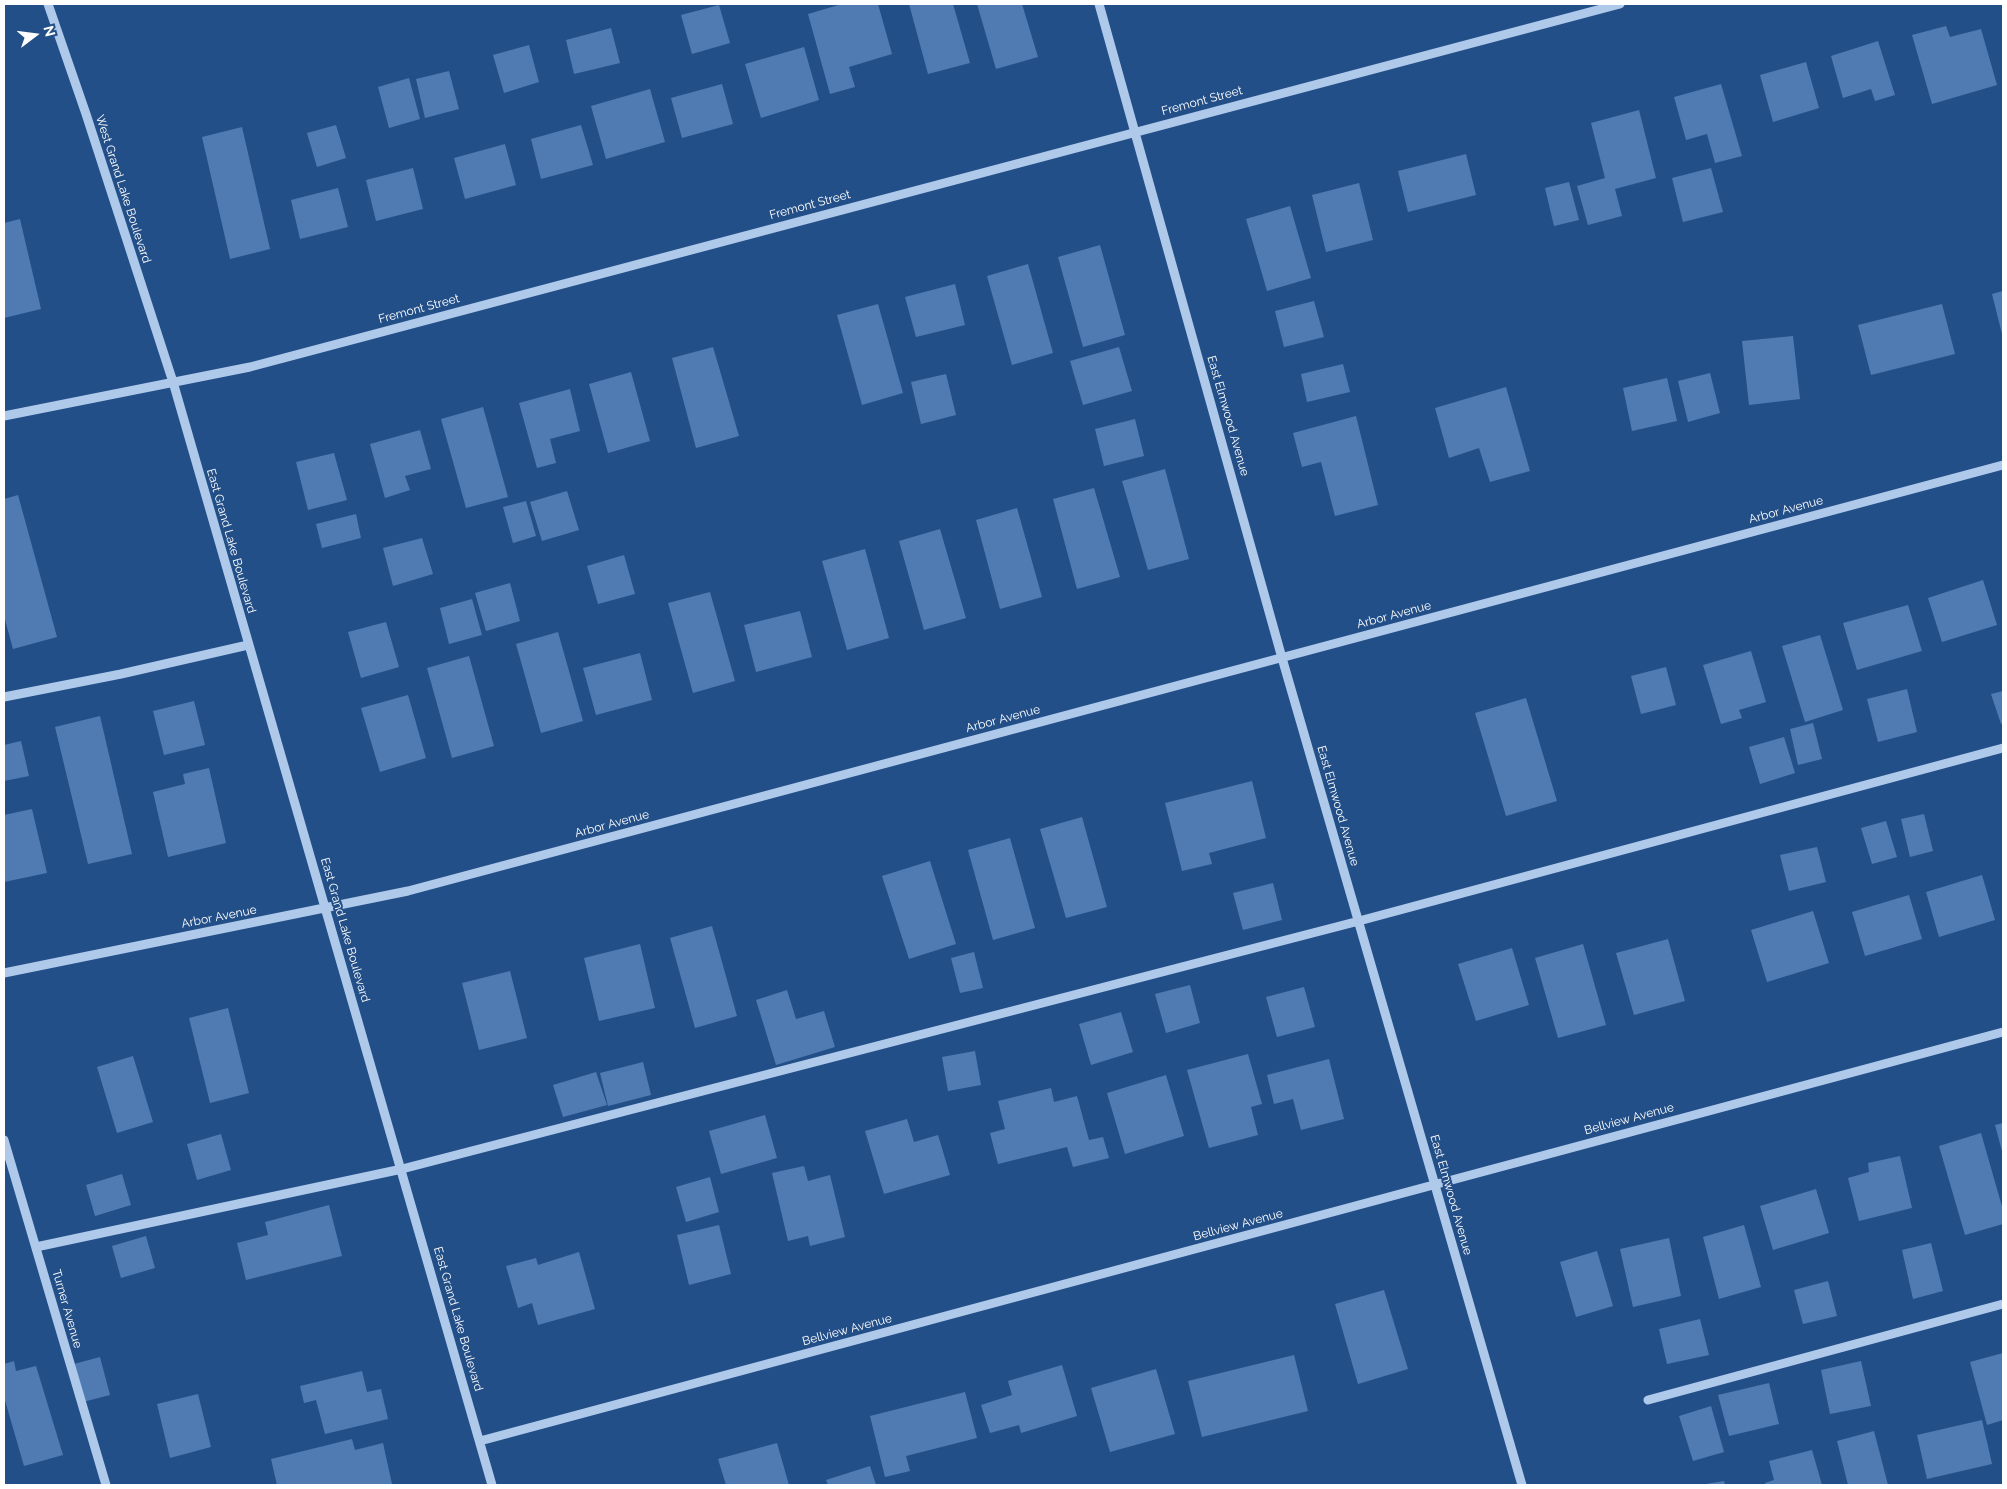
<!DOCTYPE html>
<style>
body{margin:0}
#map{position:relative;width:2007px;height:1489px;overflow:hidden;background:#234f88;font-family:Raleway,sans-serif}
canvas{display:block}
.frame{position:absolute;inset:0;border:5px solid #fff;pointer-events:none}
.north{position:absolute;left:10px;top:10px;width:50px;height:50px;-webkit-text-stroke:4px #234f88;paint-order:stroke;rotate:75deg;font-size:14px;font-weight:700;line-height:20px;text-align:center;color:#fff}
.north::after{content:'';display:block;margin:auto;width:18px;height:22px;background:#fff;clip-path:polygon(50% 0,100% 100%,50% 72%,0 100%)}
</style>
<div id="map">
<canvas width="2007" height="1489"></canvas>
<div class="frame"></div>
<div class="north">N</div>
</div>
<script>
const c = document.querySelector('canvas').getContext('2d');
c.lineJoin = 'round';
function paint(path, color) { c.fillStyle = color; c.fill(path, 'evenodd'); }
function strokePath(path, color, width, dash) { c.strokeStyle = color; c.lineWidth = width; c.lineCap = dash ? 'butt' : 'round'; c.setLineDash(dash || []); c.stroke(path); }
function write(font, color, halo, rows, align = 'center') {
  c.font = font + ' Raleway,sans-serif'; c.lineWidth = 4; c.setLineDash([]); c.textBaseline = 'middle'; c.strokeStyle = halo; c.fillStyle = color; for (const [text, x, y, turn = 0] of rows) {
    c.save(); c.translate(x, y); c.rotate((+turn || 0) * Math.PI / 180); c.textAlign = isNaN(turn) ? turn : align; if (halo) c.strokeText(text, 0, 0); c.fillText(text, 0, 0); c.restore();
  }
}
paint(new Path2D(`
 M842 4H878L892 54 849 67 855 87 830 94 808 14Z
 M909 4H953L970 63 928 74Z
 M977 4H1022L1038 57 996 69Z
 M719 5 730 43 692 54 681 15Z
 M1946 26 1950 37 1981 29 1997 85 1932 104 1912 35Z
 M611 28 620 63 574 74 566 40Z
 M1878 41 1895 95 1875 101 1871 89 1843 98 1831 56Z
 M529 45 539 82 504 93 493 55Z
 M804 47 819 100 761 118 745 64Z
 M1806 62 1819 108 1773 122 1760 75Z
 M449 71 459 109 425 118 416 79Z
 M409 78 420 119 389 128 378 87Z
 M722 84 733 124 682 138 671 98Z
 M1721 84 1742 156 1715 163 1707 134 1686 140 1674 97Z
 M650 89 665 142 606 159 591 106Z
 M1639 110 1656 178 1615 189 1622 216 1588 225 1577 186 1605 178 1591 123Z
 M336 125 346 158 317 167 307 133Z
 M581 125 593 165 541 179 531 139Z
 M242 127 270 249 230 259 202 137Z
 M505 144 516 185 465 199 454 158Z
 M1466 154 1476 195 1408 212 1398 171Z
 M413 168 423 209 376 221 366 180Z
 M1711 168 1723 212 1683 222 1672 178Z
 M1569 182 1579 220 1554 226 1545 188Z
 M1359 183 1373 240 1326 252 1312 195Z
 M338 188 348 227 300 239 291 200Z
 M1290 206 1311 278 1267 291 1246 219Z
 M20 219 41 309 4 318V223Z
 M1100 245 1125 335 1083 347 1058 257Z
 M1028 264 1053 353 1012 365 987 276Z
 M955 284 965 325 916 337 905 297Z
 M2003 291V338L1992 294Z
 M1314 301 1324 337 1284 347 1275 311Z
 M878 304 903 393 862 405 837 315Z
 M1942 304 1955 354 1871 375 1858 325Z
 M1793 336 1800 399 1749 405 1742 341Z
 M713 347 739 436 696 448 672 358Z
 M1119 347 1132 391 1083 405 1070 361Z
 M1343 364 1350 392 1307 402 1301 374Z
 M631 372 650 441 608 453 589 384Z
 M1710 373 1720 413 1688 422 1678 381Z
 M946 374 956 415 921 424 911 382Z
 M1667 378 1677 421 1632 431 1623 388Z
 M1506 387 1530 471 1490 482 1479 448 1449 458 1435 408Z
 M570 389 580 431 550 439 556 463 537 468 519 403Z
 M483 407 508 497 466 508 441 419Z
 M1356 416 1378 505 1335 516 1321 462 1302 467 1293 433Z
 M1135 419 1144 456 1104 466 1095 429Z
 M420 430 431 469 405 476 410 490 385 498 370 444Z
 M334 453 347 500 308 510 296 462Z
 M1165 469 1189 559 1148 570 1122 481Z
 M1094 488 1120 577 1077 589 1053 499Z
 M567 491 579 530 542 541 530 502Z
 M18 495 57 637 13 649 4 616V499Z
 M526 501 536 536 513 543 503 507Z
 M1017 508 1042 597 1000 609 976 520Z
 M356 514 361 538 322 548 316 524Z
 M940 529 966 618 924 630 899 541Z
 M422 538 433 574 393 586 383 548Z
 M865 549 889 638 847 650 822 561Z
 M624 555 635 594 598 604 587 566Z
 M1983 580 1997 625 1942 642 1928 598Z
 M510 583 520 621 486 631 475 593Z
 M710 592 735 681 693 693 668 603Z
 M472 599 482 635 449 644 440 608Z
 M1908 605 1922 651 1857 670 1843 623Z
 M800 611 812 657 756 672 744 625Z
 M386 622 399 667 361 678 348 632Z
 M558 632 583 721 541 733 516 644Z
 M1820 635 1843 710 1805 722 1782 646Z
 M1751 651 1766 702 1739 710 1742 718 1721 724 1703 665Z
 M640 653 652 700 596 715 583 668Z
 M469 656 494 746 452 758 427 668Z
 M1666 667 1676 705 1641 714 1631 676Z
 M1907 689 1917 732 1878 742 1867 699Z
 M2003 691V723L2001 724 1991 694Z
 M408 695 426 758 380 772 361 708Z
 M1526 698 1557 801 1506 816 1475 713Z
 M194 701 205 745 164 755 153 711Z
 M100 716 132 854 88 864 55 727Z
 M1813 723 1822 759 1798 765 1790 729Z
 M1784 737 1795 773 1760 784 1749 747Z
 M21 741 29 776 4 781V745Z
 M209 768 226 843 168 857 153 792 185 784 183 774Z
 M1252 781 1266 838 1209 853 1212 864 1182 871 1165 803Z
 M32 809 47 873 4 882V815Z
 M1924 814 1933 851 1910 857 1901 819Z
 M1082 817 1107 907 1066 918 1040 829Z
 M1886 821 1897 857 1872 864 1861 828Z
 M1010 838 1035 928 993 940 968 850Z
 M1817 847 1826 882 1789 891 1780 855Z
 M930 861 956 944 909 959 882 876Z
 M1982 875 1995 920 1939 937 1926 892Z
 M1273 883 1282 920 1243 930 1233 893Z
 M1909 895 1922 939 1865 956 1852 912Z
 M1813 911 1829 963 1767 982 1751 930Z
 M712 926 737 1016 695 1028 670 938Z
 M1668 939 1685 1001 1634 1015 1616 953Z
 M640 944 655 1008 599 1021 584 958Z
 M1583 944 1606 1025 1558 1038 1535 958Z
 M1512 948 1529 1005 1476 1021 1458 964Z
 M974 952 983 988 960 993 951 958Z
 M510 971 527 1038 479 1050 462 983Z
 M1190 985 1200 1023 1166 1033 1155 994Z
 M1304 987 1315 1027 1277 1037 1266 997Z
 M787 990 796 1019 824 1011 835 1047 776 1065 756 1000Z
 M228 1008 249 1093 210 1103 189 1018Z
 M1121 1012 1133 1052 1091 1065 1079 1024Z
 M975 1051 981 1085 948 1091 942 1057Z
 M1248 1054 1262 1104 1251 1107 1258 1135 1209 1148 1187 1070Z
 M133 1056 153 1122 117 1133 97 1067Z
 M1329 1059 1344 1119 1301 1130 1293 1099 1274 1104 1267 1075Z
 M643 1062 651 1095 608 1106 600 1073Z
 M596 1072 607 1105 563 1117 553 1085Z
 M1166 1075 1184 1136 1125 1154 1107 1093Z
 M1051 1088 1054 1102 1077 1096 1089 1140 1103 1137 1109 1158 1073 1167 1067 1147 998 1164 990 1133 1005 1129 998 1101Z
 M765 1115 777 1158 721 1174 709 1131Z
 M907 1119 914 1142 938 1135 950 1175 884 1194 865 1131Z
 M2003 1123V1155L1995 1125Z
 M1981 1133 2003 1210V1224L1965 1235 1939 1146Z
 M221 1134 231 1170 197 1180 187 1144Z
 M1900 1156 1912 1208 1859 1221 1848 1178 1869 1172 1868 1163Z
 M804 1166 808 1181 830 1175 845 1237 810 1246 808 1236 788 1241 772 1173Z
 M122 1174 131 1205 95 1216 86 1185Z
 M710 1177 719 1212 686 1222 676 1187Z
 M1816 1189 1829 1233 1773 1250 1760 1206Z
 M329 1205 342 1256 246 1280 237 1243 268 1235 265 1222Z
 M719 1225 731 1274 689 1285 677 1235Z
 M1744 1225 1761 1287 1719 1299 1703 1237Z
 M146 1236 155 1268 121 1278 112 1246Z
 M1669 1238 1681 1296 1633 1307 1620 1249Z
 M1931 1243 1943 1291 1913 1299 1902 1250Z
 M1597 1251 1613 1306 1576 1317 1560 1262Z
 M579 1252 595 1309 538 1325 532 1303 518 1308 506 1266 536 1258 538 1265Z
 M1828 1281 1837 1316 1803 1324 1794 1290Z
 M1384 1290 1408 1369 1358 1384 1335 1304Z
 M1700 1319 1709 1355 1667 1364 1659 1329Z
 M2003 1353V1420L1987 1425 1970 1362Z
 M1294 1355 1308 1411 1202 1437 1188 1381Z
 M100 1357 110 1395 83 1402 74 1364Z
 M14 1361 16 1371 36 1366 63 1455 24 1466 4 1397V1364Z
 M1861 1361 1871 1406 1830 1414 1821 1370Z
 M1062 1365 1077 1416 1021 1433 1019 1425 990 1433 981 1405 1012 1395 1008 1381Z
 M1156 1369 1175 1434 1110 1452 1091 1388Z
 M362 1371 367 1392 381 1389 388 1419 325 1434 316 1400 304 1403 300 1386Z
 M1769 1383 1779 1424 1729 1436 1718 1395Z
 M965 1392 977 1438 906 1456 910 1471 885 1477 870 1416Z
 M198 1394 211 1447 170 1458 157 1404Z
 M1711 1406 1724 1452 1693 1461 1679 1416Z
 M1982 1420 1992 1464 1927 1479 1917 1435Z
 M1874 1431 1888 1485H1848L1837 1441Z
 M352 1439 355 1450 383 1443 392 1484 386 1485H277L271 1459Z
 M777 1443 789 1485H726L718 1459Z
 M1812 1450 1822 1485H1766L1765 1483 1774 1480 1769 1461Z
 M870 1466 876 1485H828L826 1480Z
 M1724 1481 1725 1485H1706V1484Z`), '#507bb2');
strokePath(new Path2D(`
 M48 4 86 114 173 382 492 1485
 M1099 4 1282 658 1522 1485
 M4 416 250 367 1620 4
 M4 697 121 674 248 645
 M4 973 408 891 2003 465
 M4 1140 106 1485
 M36 1247 402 1169 1359 921 2003 748
 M1648 1400 2003 1304
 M480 1441 2003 1032`), '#aec9ea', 9);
write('12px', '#fff', '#234f88', [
 ["Fremont Street",1202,101,-15],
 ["West Grand Lake Boulevard",123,189,72],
 ["Fremont Street",810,205,-15],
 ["Fremont Street",419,309,-15],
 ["East Elmwood Avenue",1228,416,74],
 ["Arbor Avenue",1786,510,-15],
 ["East Grand Lake Boulevard",231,541,74],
 ["Arbor Avenue",1394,615,-15],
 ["Arbor Avenue",1003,719,-15],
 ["East Elmwood Avenue",1338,806,74],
 ["Arbor Avenue",612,824,-15],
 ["Arbor Avenue",219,917,-11],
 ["East Grand Lake Boulevard",345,930,74],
 ["Bellview Avenue",1629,1119,-15],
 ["East Elmwood Avenue",1451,1195,74],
 ["Bellview Avenue",1238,1225,-15],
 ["Turner Avenue",67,1309,74],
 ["East Grand Lake Boulevard",458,1319,74],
 ["Bellview Avenue",847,1330,-15]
]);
</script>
